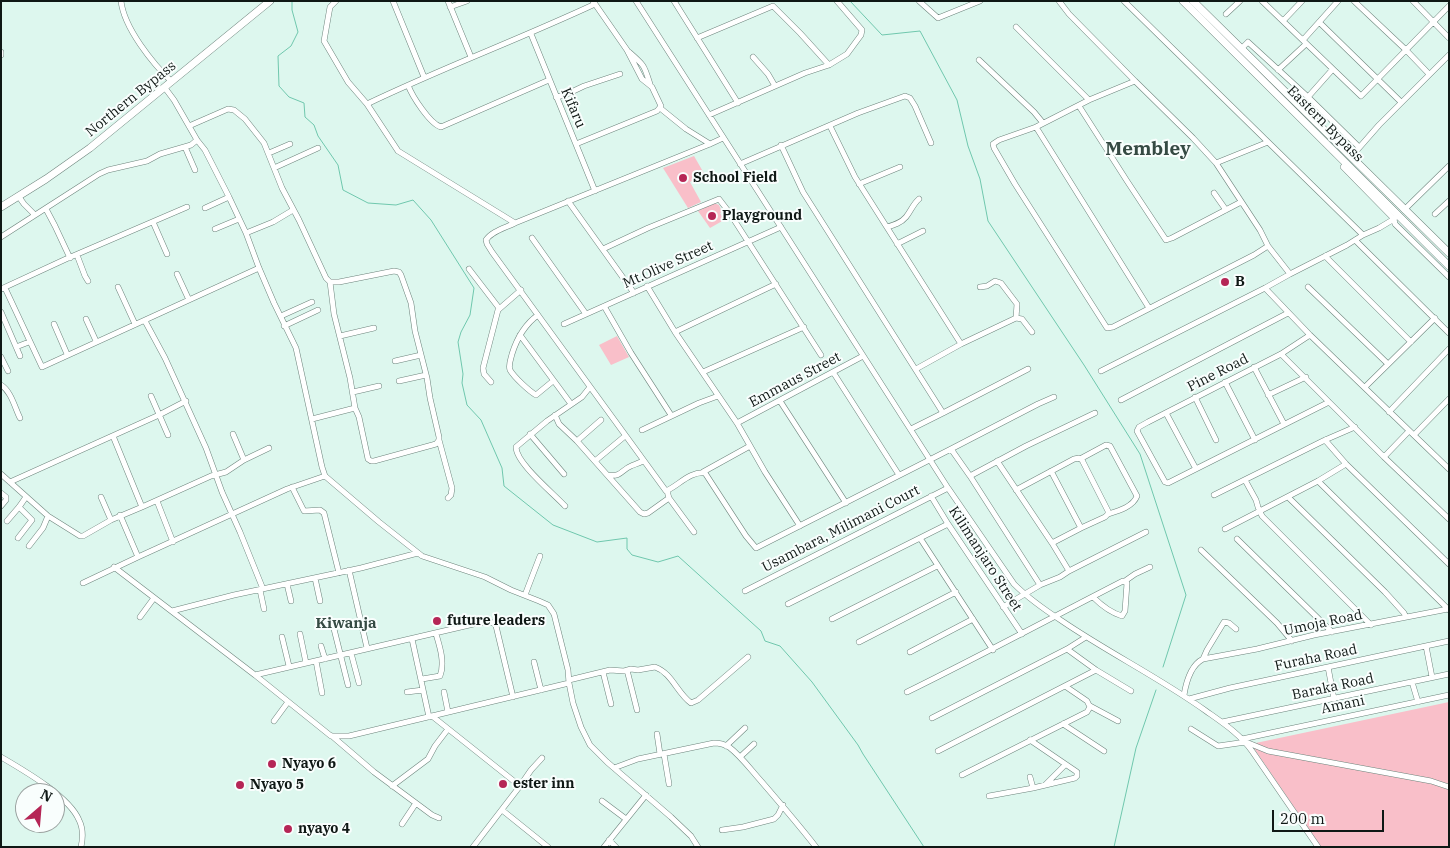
<!DOCTYPE html>
<style>
body{margin:0}
#map{position:relative;width:1450px;height:848px;overflow:hidden;background:#ddf7ee;font-family:"IBM Plex Serif",serif}
canvas{display:block}
.frame{position:absolute;inset:0;border:2px solid #0f1815;pointer-events:none}
.north{position:absolute;left:15px;top:783px;width:50px;height:50px;box-sizing:border-box;background:#f9fefd;border:1px solid #9ba2a0;border-radius:50%;rotate:27deg;font-size:14px;font-weight:700;line-height:20px;text-align:center;color:#0f1815}
.north::after{content:'';display:block;margin:auto;width:18px;height:22px;background:#b52656;clip-path:polygon(50% 0,100% 100%,50% 72%,0 100%)}
.scale{position:absolute;left:1272px;top:810px;width:112px;height:22px;box-sizing:border-box;border:2px solid #0f1815;border-top:0;padding-left:6px;font-size:15px;line-height:18px;white-space:nowrap;color:#0f1815;-webkit-text-stroke:4px #f9fefd;paint-order:stroke}
</style>
<div id="map">
<canvas width="1450" height="848"></canvas>
<div class="frame"></div>
<div class="north">N</div>
<div class="scale">200 m</div>
</div>
<script>
const c = document.querySelector('canvas').getContext('2d');
c.lineJoin = 'round';
function paint(path, color) { c.fillStyle = color; c.fill(path, 'evenodd'); }
function strokePath(path, color, width, dash) { c.strokeStyle = color; c.lineWidth = width; c.lineCap = dash ? 'butt' : 'round'; c.setLineDash(dash || []); c.stroke(path); }
function write(font, color, halo, rows, align = 'center') {
  c.font = font + ' "IBM Plex Serif",serif'; c.lineWidth = 4; c.setLineDash([]); c.textBaseline = 'middle'; c.strokeStyle = halo; c.fillStyle = color; for (const [text, x, y, turn = 0] of rows) {
    c.save(); c.translate(x, y); c.rotate((+turn || 0) * Math.PI / 180); c.textAlign = isNaN(turn) ? turn : align; if (halo) c.strokeText(text, 0, 0); c.fillText(text, 0, 0); c.restore();
  }
}
paint(new Path2D(`
 M694 156 705 175 690 182 701 202 688 208 663 168Z
 M714 203 719 205 722 212 720 213 724 220 710 228 698 211Z
 M617 336 629 357 611 365 599 345Z
 M1449 702V847H1321L1251 744Z`), '#f9bfc9');
strokePath(new Path2D(`
 M292 1V10L298 32 291 46 278 56 279 86 289 97 304 103 305 117 314 125 318 136 338 165 343 190 368 203 396 205 413 200 431 220 474 288 470 315 461 332 458 342 463 374 462 383 467 405 481 420 502 468 504 486 553 525 597 542 627 538V549L632 555 658 562 678 556 761 631 765 641 780 646 812 682 858 745 863 754 924 847
 M850 1 882 35 920 31 957 100 968 146 980 179 988 221 1084 365 1140 454 1186 595 1163 667
 M1114 847 1136 748 1156 690`), '#6fc7ad', 1);
const minor = new Path2D(`
 M121 1C124 28 153 64 172 82
 M336 1 330 7 324 41 348 82 367 104 398 151 515 223
 M393 1 424 77
 M448 1 471 57
 M636 1 948 488 1014 584C1029 599 1045 610 1062 621 1109 653 1160 678 1206 711 1223 723 1240 734 1252 751L1318 847
 M674 1 738 103
 M919 1 938 18 980 1
 M1059 1 1069 14 1135 81
 M1124 1 1363 235 1379 228 1394 219 1345 169 1343 167 1346 163
 M1262 1 1361 96 1449 6
 M1354 1 1406 50 1429 74
 M1413 1 1449 38
 M450 7 467 1
 M1226 14 1240 1
 M1283 21 1302 1
 M1319 22 1401 102
 M1016 27 1089 100 1135 81 1193 138 1216 163 1268 142
 M531 34 595 191
 M697 38 773 6 800 33 829 65
 M1303 40 1338 1
 M1241 49 1248 42 1308 97
 M1 52V55
 M629 52C645 66 644 65 650 84
 M753 57 768 74 775 86
 M979 60 1034 112 1043 123
 M1278 70 1306 44
 M1332 70 1308 97 1359 147
 M408 85C412 96 430 124 441 127L549 80
 M165 88 174 100 197 140 205 150 229 197 246 233 259 268 274 303 296 348 322 467 325 476 379 522 422 556 485 577 511 590 539 601 548 605 554 614 568 670 569 683 573 703 581 727 590 745 607 762 671 817 691 836 698 847
 M556 97 565 95 584 86 620 74
 M1089 100 1036 127 1149 308
 M367 104C442 68 520 39 595 4
 M1079 106 1127 181 1166 240 1172 238 1241 202
 M660 108 686 129 710 144
 M709 115 805 73 829 65 847 54 861 35 862 30 837 1
 M189 126 228 109 234 110 245 119 264 143 282 188 299 220 326 278 330 282 334 314 350 378 355 408 359 417 368 459 371 461H374L436 444 439 440V437L430 398 427 378 415 331 411 303 401 275 399 272 394 271 339 282H330
 M830 126 855 177 961 344 916 369
 M1036 127 999 140 993 144 994 148 1015 184 1107 328 1113 327 1254 255 1268 246
 M723 138 710 144 515 223C505 228 492 231 486 240L487 244 492 252 666 491C678 486 690 471 705 473L746 536 756 548 951 449 970 476 1026 446 1095 413
 M576 144 657 111 661 106 652 87 642 79 627 50 593 1
 M781 145 803 192 943 413 911 429
 M185 147 195 170
 M269 153 290 144
 M1351 157 1379 125 1449 55
 M1216 163 1260 230 1268 246 1290 274 1347 245 1363 235
 M740 164 858 113 905 96 910 98 915 106 931 143
 M274 168 318 148
 M859 184 900 167
 M1214 193 1226 210
 M19 197 24 204 35 215
 M568 201 634 293
 M205 208 229 197
 M46 209 55 226 70 258
 M1404 210 1449 166
 M1435 214 1449 201
 M1395 218 1394 219 1395 224 1449 277
 M153 222 167 254
 M887 227C894 225 901 223 906 217 911 211 913 204 919 199
 M215 229 239 219
 M246 233 273 222 293 210
 M1 237 99 174 108 170 147 161 160 154 191 145 197 140
 M532 238 586 314
 M1355 240 1449 333
 M897 244 923 231
 M603 249 648 228 719 199 729 212 821 355
 M77 255 85 276 88 281
 M1325 256 1411 342
 M469 269 499 308
 M177 274 189 300
 M647 286 675 332 737 423 765 472 800 526
 M118 287 135 324
 M980 287 987 286 995 281 1001 283 1017 304 1016 318
 M1308 287 1388 364
 M5 288 42 367 259 268
 M1265 288 1310 335 1449 469
 M1 289 66 259 187 207
 M604 306 631 353 671 415
 M1 312 20 356
 M538 315C524 325 517 338 512 354 511 359 508 365 510 370 514 377 529 391 536 395L553 381
 M281 316 312 302
 M86 319 96 341
 M145 321 165 358 206 448 222 492 240 532 263 589
 M54 324 67 354
 M564 324 781 227
 M284 326 318 310
 M675 332 776 284
 M520 335 571 404
 M1310 335 1281 354 1148 422 1139 427 1137 431 1165 482 1168 483 1329 402
 M340 336 374 328
 M961 344 1016 318 1022 319 1032 332
 M16 347 29 342
 M1281 354 1384 457 1449 519
 M1 357 8 371
 M395 361 421 355
 M1254 367 1284 424
 M1101 371 1265 288 1290 274
 M703 372 804 327
 M833 372 899 475
 M399 381 426 375
 M491 382 484 374 483 368 498 310 521 290
 M1225 382 1255 440
 M1 385C11 391 15 408 20 418
 M1365 387 1435 318
 M353 392 379 386
 M1268 395 1306 377
 M151 396 168 435
 M1195 397 1216 440
 M1121 400 1288 313
 M780 401 846 503
 M1389 412 1449 349
 M943 413 1028 369
 M1166 413 1196 469
 M555 415 559 424 577 441 640 512 644 514 648 513 669 498 667 491
 M312 419 355 408
 M737 423 863 356
 M642 430 699 403 718 396
 M233 434 244 460
 M530 434 564 474
 M1414 435 1449 399
 M113 436 142 507 211 476 226 472 244 460 269 448
 M439 440 452 488 451 495 448 498
 M1325 440 1346 464 1449 564
 M577 441 601 420
 M951 449 1038 404 1054 397
 M1384 457 1409 431
 M1080 459 1106 445 1110 446 1137 496C1133 507 1118 511 1108 514
 M595 461 625 436
 M997 461 1052 543 1069 571 1146 532
 M1051 471 1081 528
 M703 472 750 446
 M1 474 48 516 80 536H83L111 520 142 507
 M608 475C622 477 621 470 631 466 636 464 639 463 643 461
 M970 476 1040 585
 M1245 480 1256 500 1258 507 1262 516 1371 625
 M1318 481 1449 610
 M10 482 159 415 186 401
 M292 487 304 511 320 510 324 513 339 573
 M1016 490 1074 459 1079 458 1082 460 1108 511V514L1105 517 1081 528 1052 543
 M1 493 6 497V500L1 506
 M1214 495 1325 440 1355 427
 M931 496 948 524 1022 634
 M101 497 111 520
 M1288 497 1385 592 1404 613 1406 617
 M669 498 694 532
 M157 501 173 542
 M565 506C553 493 516 463 516 447L547 421 582 397 590 387
 M7 521 19 507 26 497
 M1225 529 1318 481 1346 464
 M18 538 32 520 19 507
 M920 538 993 650
 M1237 539 1332 632
 M29 546 43 528 48 516
 M1201 550 1277 623 1292 641
 M138 557 287 489 325 476
 M114 567 255 675 326 732 331 736H349L569 683
 M349 570 367 648
 M315 578 320 601
 M1125 581 1135 574 1150 567
 M83 583 138 557 120 515
 M287 584 291 601
 M260 590 264 609
 M745 591 948 488
 M525 595 540 556
 M788 604 948 524
 M1003 607 1040 585 1060 577 1069 571
 M172 611 234 595 361 568 418 553
 M140 617 154 598
 M832 619 937 566
 M333 625 348 685
 M300 634 306 663
 M282 637 289 666
 M412 639 429 717
 M859 642 956 592
 M321 646 325 659
 M1426 646 1432 677
 M1067 649 1096 670
 M910 652 973 619
 M351 653 359 683
 M1203 659 1257 649 1314 635 1448 609
 M316 661 322 693
 M534 662 541 690
 M1328 667 1334 699
 M627 670 637 710
 M603 672 611 704
 M255 675 478 623 488 622 494 623 496 626 513 697
 M422 679 440 676C445 663 440 647 436 634
 M569 680 610 670 624 671 631 669 638 670 655 667C672 673 677 693 691 703L698 700 748 657
 M1412 682 1418 702
 M407 692 423 690
 M444 692 448 712
 M907 692C980 656 1051 618 1123 581L1127 583 1125 611 1122 616C1112 613 1101 605 1093 597
 M1184 695C1186 683 1191 665 1203 659L1207 650 1224 622 1229 623 1236 629
 M1189 699 1230 688 1449 641
 M1090 706 1118 721
 M432 716 520 786 473 847
 M932 718 1067 649 1086 637
 M274 721 288 702
 M1222 722 1449 674
 M1063 724 1104 751
 M1191 729 1218 746 1246 742 1268 751 1431 781 1449 787
 M657 734 660 754
 M332 736 374 772 432 815 439 818
 M1242 739 1449 695
 M726 746 745 728
 M938 751 1096 670 1131 691
 M664 754 669 784
 M1 757C23 770 69 796 79 820 83 828 83 838 81 847
 M740 757 754 744
 M614 768 638 759 714 743C720 743 724 744 729 747 741 756 751 770 761 781 780 803 798 824 816 847
 M962 775 1087 712 1090 707 1087 701 1065 686
 M1030 777 1033 788
 M1045 785 1065 765
 M392 786 428 759 435 746 448 729
 M520 786 531 770 542 758
 M989 796 1033 788 1075 778 1077 776V772L1030 740
 M602 801 626 819
 M502 810 548 847
 M402 824 416 803
 M722 830 743 827 774 819 778 815 783 805
 M609 840 616 847
 M604 847 646 795`);
const major = new Path2D(`
 M1183 1 1449 266
 M1193 1 1449 253
 M1 207 46 179 90 148 270 1`);
strokePath(minor, '#6d847c', 6);
strokePath(major, '#6d847c', 8);
strokePath(minor, '#fff', 5);
strokePath(major, '#fff', 7);
for (const [x, y, r, color] of [
 [683,178,5,"#b52656"],
 [712,216,5,"#b52656"],
 [1225,282,5,"#b52656"],
 [437,621,5,"#b52656"],
 [272,764,5,"#b52656"],
 [503,784,5,"#b52656"],
 [240,785,5,"#b52656"],
 [288,829,5,"#b52656"]
]) { const dot = new Path2D(); dot.arc(x, y, r, 0, 2 * Math.PI); c.fillStyle = color; c.fill(dot); strokePath(dot, '#f9fefd', 2); }
write('14px', '#0f1815', '#f9fefd', [
 ["Northern Bypass",131,99,-39],
 ["Kifaru",573,108,67],
 ["Eastern Bypass",1325,124,45],
 ["Mt.Olive Street",668,265,-24],
 ["Pine Road",1218,373,-27],
 ["Emmaus Street",795,380,-28],
 ["Usambara, Milimani Court",841,529,-27],
 ["Kilimanjaro Street",985,559,57],
 ["Umoja Road",1323,623,-12],
 ["Furaha Road",1316,658,-12],
 ["Baraka Road",1333,687,-12],
 ["Amani",1343,705,-12]
]);
write('bold 14px', '#0f1815', '#f9fefd', [
 ["School Field",693,178],
 ["Playground",722,216],
 ["B",1235,282],
 ["future leaders",447,621],
 ["Nyayo 6",282,764],
 ["ester inn",513,784],
 ["Nyayo 5",250,785],
 ["nyayo 4",298,829]
], 'left');
write('bold 15px', '#354a43', '#f9fefd', [
 ["Kiwanja",346,624]
]);
write('bold 19px', '#354a43', '#f9fefd', [
 ["Membley",1148,150]
]);
</script>
